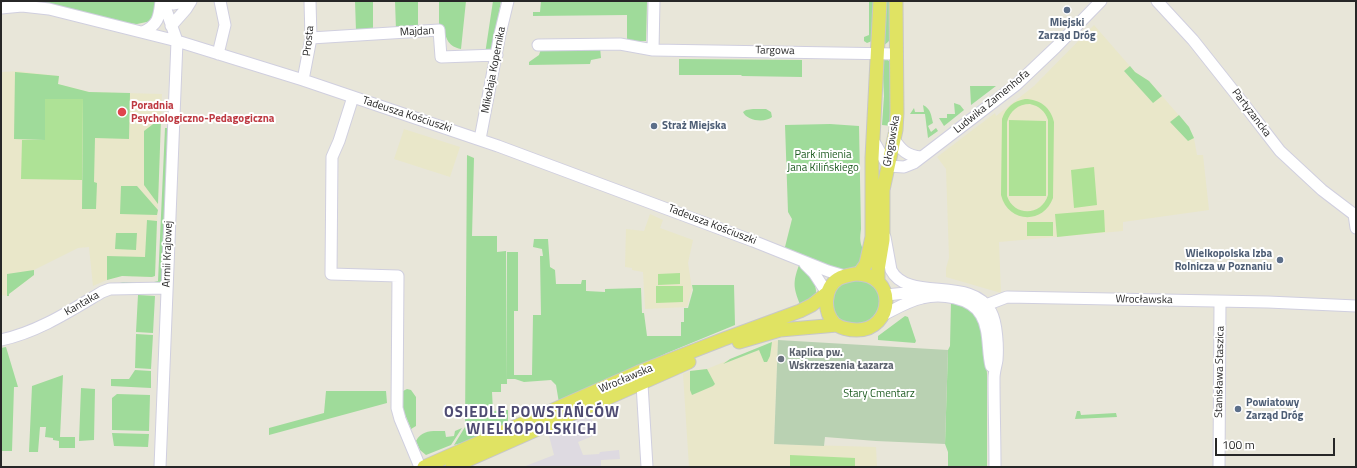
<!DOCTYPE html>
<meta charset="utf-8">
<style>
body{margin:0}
#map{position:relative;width:1357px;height:468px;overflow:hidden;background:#e8e6d9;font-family:"Titillium Web",sans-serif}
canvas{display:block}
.frame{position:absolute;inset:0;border:2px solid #272727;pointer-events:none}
.scale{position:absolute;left:1215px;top:438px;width:120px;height:18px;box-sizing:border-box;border:2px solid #272727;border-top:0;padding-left:5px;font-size:12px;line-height:14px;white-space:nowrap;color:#272727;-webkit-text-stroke:3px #fff;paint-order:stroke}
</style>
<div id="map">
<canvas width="1357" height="468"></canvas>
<div class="frame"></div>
<div class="scale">100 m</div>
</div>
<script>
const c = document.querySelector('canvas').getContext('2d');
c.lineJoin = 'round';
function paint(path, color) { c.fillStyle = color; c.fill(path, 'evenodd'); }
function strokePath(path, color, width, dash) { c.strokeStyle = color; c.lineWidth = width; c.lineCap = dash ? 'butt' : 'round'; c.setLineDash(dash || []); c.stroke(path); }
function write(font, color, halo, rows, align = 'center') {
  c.font = font + ' "Titillium Web",sans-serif'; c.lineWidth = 4; c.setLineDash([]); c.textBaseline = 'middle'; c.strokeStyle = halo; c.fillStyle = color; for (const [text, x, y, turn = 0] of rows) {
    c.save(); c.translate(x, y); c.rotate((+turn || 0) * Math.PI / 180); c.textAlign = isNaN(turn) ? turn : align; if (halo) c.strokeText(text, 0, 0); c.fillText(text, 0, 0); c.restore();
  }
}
paint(new Path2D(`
 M589 416 592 420 598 434 578 442 583 455 599 454 600 452 619 450 620 459 601 460V467H523L554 455 548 432Z`), '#dedae1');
paint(new Path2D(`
 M1094 25 1135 72 1149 81 1189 127 1194 138 1197 155H1203L1209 210 1123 222V231L999 242 1001 293 946 277V268L949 258 946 169 937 157 995 113 996 116 1034 86Z
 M18 71 59 76 58 84 89 92 162 94 155 276 152 277 122 276 107 280 93 286 89 247 78 248 34 270V275L9 294V296L1 295 2 72Z
 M404 129 460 147 450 177 394 159Z
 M650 214 663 220 660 228 693 240 688 263 692 289 687 307 645 309 643 272 632 270V268L625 267 626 229 644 231Z
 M778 340 774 444 876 447 877 467H689L683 374 690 371 707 369 772 342Z`), '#e9e7c9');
paint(new Path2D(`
 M38 1H161L156 20 137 24 124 23Z
 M355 1H373V30L356 31Z
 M395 1H418V28L396 30Z
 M439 1H466L461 49C448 46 447 40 443 28L439 27Z
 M493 1H501L492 52 485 54Z
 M541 1H647L646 41 627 42V15L533 16V12H540Z
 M869 1H875L872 41 867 43 864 41V37L869 35Z
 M885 1H892V37L888 42 883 46Z
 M600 47 601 58 591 60 590 64 529 65V62L539 55 541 49Z
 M882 57 886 58 892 64V126L882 125 884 96Z
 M679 59 802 60V77L742 76 741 75H679Z
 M1130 66 1135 72 1149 81 1162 96 1153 103 1124 71Z
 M15 72 59 76 58 84 89 92 130 93 129 139 95 138 94 182 97 183 96 209H82L83 99 45 140 14 139Z
 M970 86H996L971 105Z
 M954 103 960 105 964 110 944 126 939 118H947V114H955Z
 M923 105C931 109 931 115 933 123L928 126 931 132 936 128 938 131 928 138 925 114H910L914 108 915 112H924Z
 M753 109H766L771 112 772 117C765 123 747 121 743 112L746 110Z
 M1179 115 1189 127 1194 138 1188 141 1170 122Z
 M161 118V119L158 204 144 185V131Z
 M830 124 859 126 861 229C860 237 859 245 865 251L860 263 856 266 851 269 841 270 784 251 792 219 788 212 785 125Z
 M165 128H169L163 285H113L123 282 150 283 158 281Z
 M467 155 474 158 472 236H497V252L506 251 507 384H501V392H492L493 411 508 410V423L472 440 454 445 465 427Z
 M121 186H137L158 210 157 215 120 214Z
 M147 220 157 221 155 276 152 277 122 276 107 280V256L145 257Z
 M116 233H137L136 250 115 249Z
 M534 239H548L550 267 555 270 556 284H581L582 280H586V291L605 292V299V289L641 288 642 313H644L647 336H681V322H684V308H688L693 290 692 285H734L735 325 667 353 559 403 556 385 551 380 524 382 515 379H507V252H518V311H514V375H532L533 315H541L540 256H543L542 249 533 247Z
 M799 265C809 271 817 283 816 294L801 307C794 289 792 284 799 265Z
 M34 270V275L9 294V296H7V274Z
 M864 278C868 282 875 286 877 291 884 305 875 322 859 324 852 325 845 320 838 320L832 310 833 294 838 287 843 284Z
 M138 295 155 296 153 333 136 332Z
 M951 301 960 303 978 316 985 347 987 374V467H948V452L945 444 948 350 950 346Z
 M905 316 908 317 916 341 915 343 878 340V336Z
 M136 334 153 335 151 369 135 368Z
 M772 342 770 356 767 362H764L759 350 723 364 730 359Z
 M6 347 18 387H14L12 451H2L1 348Z
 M707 369 715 384 713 386 692 395 690 390V371Z
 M135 370 151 371V388L111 386V379H129Z
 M63 375 60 437H75V448H59V441L53 440V438L45 437 46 427H40L38 452H29L32 386Z
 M81 388 95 389 94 440 79 441Z
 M407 389 411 390 416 397V426L411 429 402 407 403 391Z
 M326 391H386L387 403 269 435V428L324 413Z
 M117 394 150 395 149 431 112 430V398Z
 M1077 411H1080L1081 415 1116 413 1117 417 1075 419Z
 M462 428 451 445 426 455 420 450 416 441C422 429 434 431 445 431L446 437 454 436 455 431Z
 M112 433 149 434 148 447 114 446Z`), '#9fdb9a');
paint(new Path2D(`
 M778 340 948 350 945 444 876 441 825 437 824 446 774 444Z`), '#b9d1b2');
paint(new Path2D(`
 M45 99H83L82 180 21 179 22 140H45Z
 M1025 99C1040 99 1051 108 1054 122L1053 198C1043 225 1008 223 1001 195L1002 119C1006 107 1014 101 1025 99ZM1030 104C1039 106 1045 111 1048 120V195C1042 216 1014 217 1007 196V122C1010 111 1018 104 1030 104Z
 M1009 120 1046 121V196H1009Z
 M1094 167 1097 205 1074 208 1071 170Z
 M1104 210 1105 232 1057 237 1055 214Z
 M1027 222H1053V236H1027Z
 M680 273V284L658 285V274Z
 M656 286H683V302L656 303Z
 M790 455 855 458V467H790Z`), '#aee296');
const minor = new Path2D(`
 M166 1 173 4 189 1
 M1157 1 1193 40 1239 98 1280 151 1322 190 1356 216
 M1 8 22 6 49 9 177 41 303 80 498 146 753 241 828 271 845 276
 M171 26 186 9 191 1
 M143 32C159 24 159 17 161 1
 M311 38 439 30 441 57 497 55
 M538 45 620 44 653 50 897 54
 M653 50 654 1
 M218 54 225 25 220 1
 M303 80 311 38 310 1
 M353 97 339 141 332 157 331 274 398 276 397 408 400 419 420 467
 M480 139 500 34 508 1
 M894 139C901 150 907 156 921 157
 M873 140 888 166 904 167 914 163 1016 85 1056 47 1101 1
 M1354 214 1356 228
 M885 237 891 270C908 303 972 275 991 312 997 323 998 347 997 360 996 366 994 372 994 378 994 408 995 437 995 467
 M805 264 814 273 827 293
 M886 295 926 291
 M986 305 1007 297 1268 302 1356 306
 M883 315C895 309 908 301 922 298 940 293 971 297 981 315 990 330 987 350 991 366
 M1 340C38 332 70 311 102 292L110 289 167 288
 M642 384 647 467
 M160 467 177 41 163 1
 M1219 467 1220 302`);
const major = new Path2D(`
 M855 274C898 273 894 330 857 330 850 330 839 328 834 323 823 311 824 288 838 279 843 276 849 275 855 274Z
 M859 274 866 264 872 237V158L880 1
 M878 281V270L883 240V190L896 130 897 113 896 1
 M739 342 780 330 837 325
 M424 467 639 372 724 339 800 311 812 305 827 293
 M452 467 689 362`);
strokePath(minor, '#d0cfdf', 13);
strokePath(major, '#c7c7c7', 15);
strokePath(minor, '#fff', 11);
strokePath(major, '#e0e363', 13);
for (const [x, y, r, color] of [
 [1067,10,4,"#5c6f8a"],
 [122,112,5,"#e0444e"],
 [654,126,4,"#5c6f8a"],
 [1280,260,4,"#5c6f8a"],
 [781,359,4,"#6b7280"],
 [1238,409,4,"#5c6f8a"]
]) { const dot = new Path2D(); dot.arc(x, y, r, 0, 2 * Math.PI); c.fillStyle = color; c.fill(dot); strokePath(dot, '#fff', 1.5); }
write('bold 11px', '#4e5e75', '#fff', [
 ["Miejski",1067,23,"center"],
 ["Zarząd Dróg",1067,36,"center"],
 ["Straż Miejska",662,126],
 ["Wielkopolska Izba",1272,254,"right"],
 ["Rolnicza w Poznaniu",1272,267,"right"],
 ["Powiatowy",1246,403],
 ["Zarząd Dróg",1246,416]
], 'left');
write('11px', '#272727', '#fff', [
 ["Majdan",417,32,-3],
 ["Prosta",309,41,-84],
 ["Targowa",775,51,1],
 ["Mikołaja Kopernika",494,70,-79],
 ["Ludwika Zamenhofa",992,102,-39],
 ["Partyzancka",1251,113,53],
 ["Tadeusza Kościuszki",407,115,18],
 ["Głogowska",892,141,-80],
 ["Tadeusza Kościuszki",712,225,21],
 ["Armii Krajowej",168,254,-88],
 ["Wrocławska",1144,300,1],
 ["Kantaka",82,304,-30],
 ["Stanisława Staszica",1220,372,-89],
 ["Wrocławska",626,379,-23]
]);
write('bold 11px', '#be3a42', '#fff', [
 ["Poradnia",131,106],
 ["Psychologiczno-Pedagogiczna",131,119]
], 'left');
write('11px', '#1f5c22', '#fff', [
 ["Park imienia",823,155],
 ["Jana Kilińskiego",823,168],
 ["Stary Cmentarz",879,394]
]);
write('bold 11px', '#5b616d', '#fff', [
 ["Kaplica pw.",789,353],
 ["Wskrzeszenia Łazarza",789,366]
], 'left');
c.letterSpacing = '1px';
write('bold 15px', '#4f4c73', '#fff', [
 ["OSIEDLE POWSTAŃCÓW",532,413],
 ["WIELKOPOLSKICH",532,430]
]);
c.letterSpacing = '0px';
</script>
